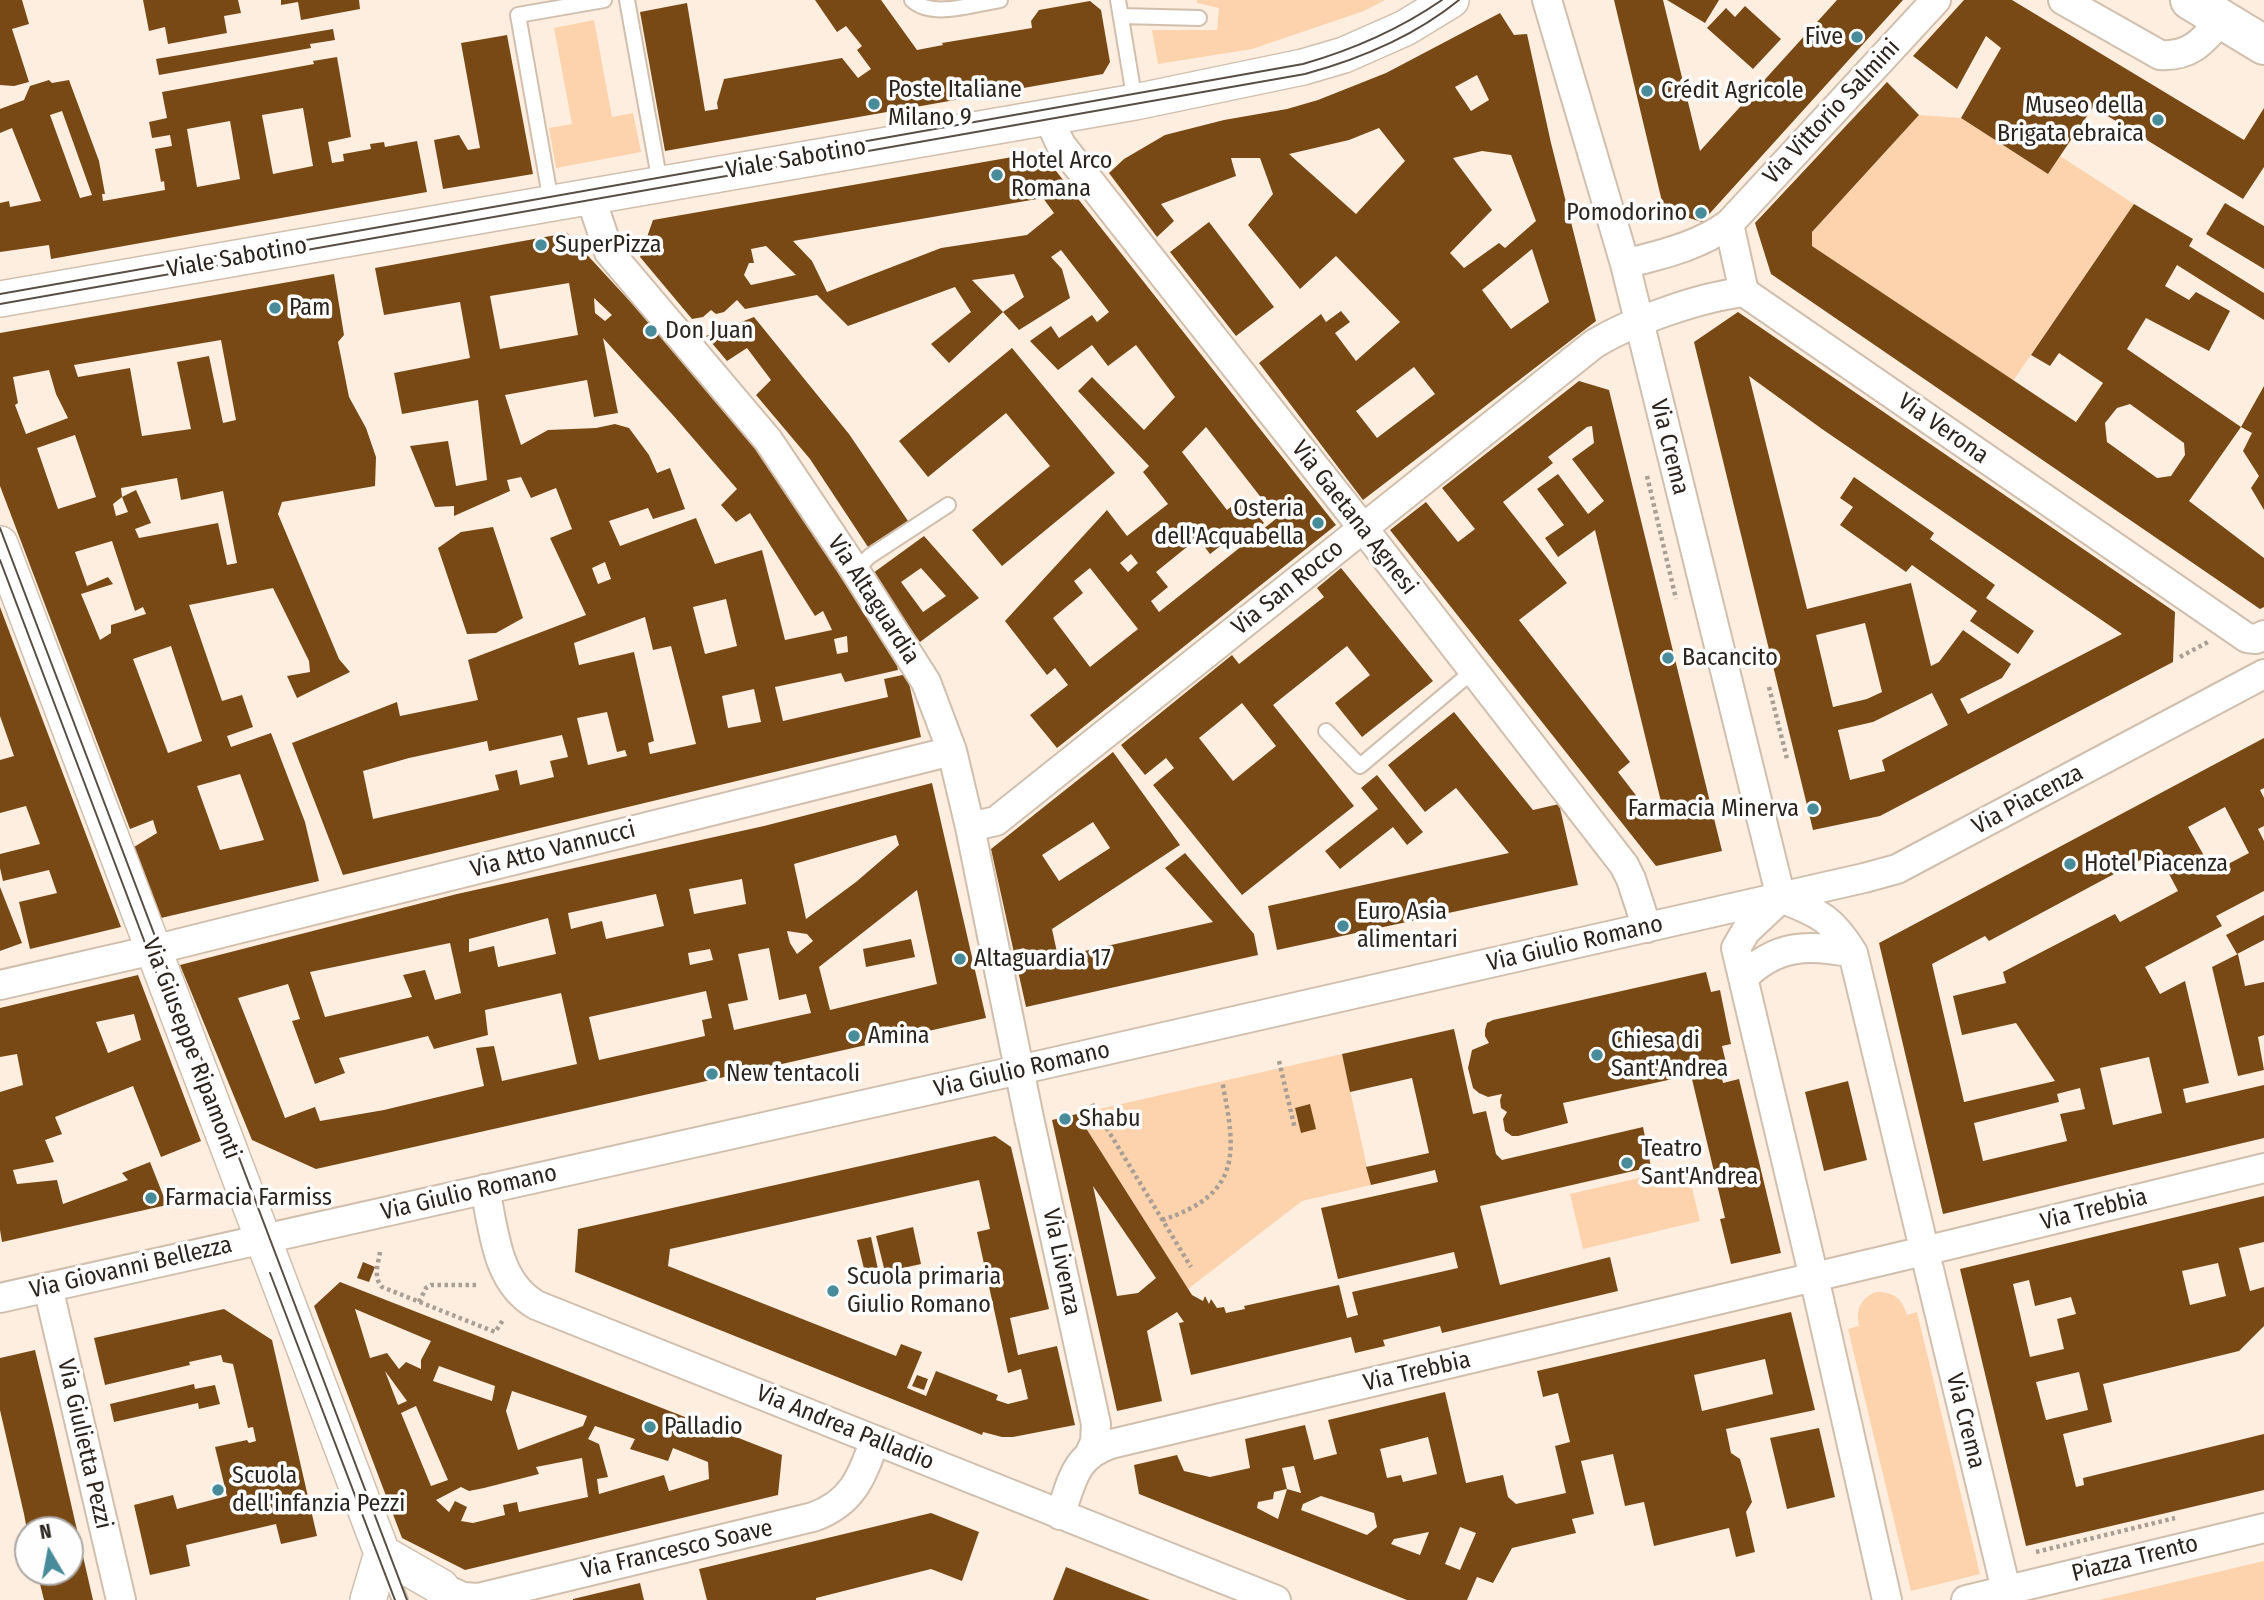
<!DOCTYPE html>
<meta charset="utf-8">
<style>
body{margin:0}
#map{position:relative;width:2264px;height:1600px;overflow:hidden;background:#fdeee0;font-family:"Fira Sans Condensed",sans-serif}
canvas{display:block}
.north{position:absolute;left:14px;top:1516px;width:70px;height:70px;box-sizing:border-box;background:#fefefe;border:2px solid #aaa7a5;border-radius:50%;rotate:350deg;font-size:19px;font-weight:700;line-height:28px;text-align:center;color:#2c251f}
.north::after{content:'';display:block;margin:auto;width:24px;height:32px;background:#488b9a;clip-path:polygon(50% 0,100% 100%,50% 72%,0 100%)}
</style>
<div id="map">
<canvas width="2264" height="1600"></canvas>
<div class="north">N</div>
</div>
<script>
const c = document.querySelector('canvas').getContext('2d');
c.lineJoin = 'round';
function paint(path, color) { c.fillStyle = color; c.fill(path, 'evenodd'); }
function strokePath(path, color, width, dash) { c.strokeStyle = color; c.lineWidth = width; c.lineCap = dash ? 'butt' : 'round'; c.setLineDash(dash || []); c.stroke(path); }
function write(font, color, halo, rows, align = 'center') {
  c.font = font + ' "Fira Sans Condensed",sans-serif'; c.lineWidth = 7; c.setLineDash([]); c.textBaseline = 'middle'; c.strokeStyle = halo; c.fillStyle = color; for (const [text, x, y, turn = 0] of rows) {
    c.save(); c.translate(x, y); c.rotate((+turn || 0) * Math.PI / 180); c.textAlign = isNaN(turn) ? turn : align; if (halo) c.strokeText(text, 0, 0); c.fillText(text, 0, 0); c.restore();
  }
}
paint(new Path2D(`
 M1197 0H1385L1364 11 1252 49 1158 64 1152 30H1217L1219 8 1197 3Z
 M594 20 612 117 633 113 641 152 556 168 549 128 572 124 554 28Z
 M1919 115 1961 118 2048 174 2060 156 2134 204 2013 381 1812 246V232Z
 M1342 1054 1371 1185 1302 1201 1188 1289 1077 1114Z
 M1687 1167 1700 1221 1583 1249 1570 1194Z
 M1876 1292C1894 1292 1902 1298 1907 1315L1917 1312 1980 1574 1911 1591 1848 1329 1859 1326C1856 1309 1860 1299 1876 1292Z
 M2264 1561V1600H2099Z`), '#fcd3ad');
paint(new Path2D(`
 M0 0H22L29 24 12 29 29 82 14 86 0 85Z
 M143 0H238L241 13 224 16 227 33 168 44 165 27 149 31Z
 M281 0H359L360 9 301 20 298 2 281 5Z
 M815 0H881L917 50 943 45 942 43 1032 28 1031 21 1039 10 1090 1 1101 10 1110 62 1103 74 665 151 640 12 687 3 705 111 718 109 717 103 724 79 842 58 858 78 871 69 857 50 862 46 846 26 837 32Z
 M1614 0H1663L1700 151 1837 0H1903L1702 222 1664 210Z
 M1667 0H1719L1705 23Z
 M1964 0H2012L2244 140 2264 108V167L2243 199 2093 107 2048 174 1961 118 2001 48 1986 36 1957 89 1913 56Z
 M1745 6 1781 39 1753 69 1707 28 1726 8 1735 17Z
 M1500 13 1514 35 1527 34 1551 143 1596 321 1363 500 1259 363 1321 314 1326 322 1341 311 1350 322 1335 333 1356 361 1400 322 1336 256 1300 289 1248 225 1273 194 1260 158H1231L1236 176 1161 204 1174 221 1157 237 1109 173 1124 159 1165 135 1224 120 1287 109 1318 100 1386 73ZM1477 75 1489 100 1471 111 1455 87ZM1379 128 1405 161 1356 214 1289 154 1349 140ZM1482 151 1511 155 1536 221 1505 248 1499 243 1464 268 1450 253 1492 210 1453 158ZM1532 249 1549 302 1511 329 1482 290ZM1414 367 1435 394 1377 438 1356 411Z
 M333 29 335 40 310 44 311 48 159 75 156 59Z
 M507 35 533 174 443 189 434 140 459 135 468 150 480 148 461 43Z
 M337 57 351 137 328 142 332 163 344 161 343 154 371 149 370 144 384 142 385 147 417 141 427 192 51 259 49 245 0 252V203L9 201 10 207 41 201 12 128 0 133V109L24 100 30 86 49 80 52 83 69 80 99 161 105 194H102L103 201 165 190 164 181 161 182 155 149 172 146 170 135 152 138 149 122 167 118 162 92 314 64 313 61ZM303 108 313 166 273 174 262 115ZM62 111 92 195 80 198 50 115ZM230 121 240 179 197 187 187 129Z
 M1887 82 1919 115 1812 232V246L2076 422 2103 383 2059 353 2050 366 2031 355 2134 204 2193 239 2189 246 2264 293V320L2177 265 2165 286 2189 300 2196 292 2230 311 2209 351 2146 318 2127 349 2241 427 2264 386V510L2251 488 2259 476 2243 451 2252 433 2241 427 2189 501 2264 558V607L2260 609 1771 274 1755 223ZM2130 404 2184 443 2185 455 2171 476 2157 478 2107 442 2105 423 2117 408Z
 M1041 152 1336 525 1057 748 1030 715 1068 685 1055 668 1047 675 1005 621 1107 510 1127 536 1168 504 1143 472 1149 466 1078 391 1092 377 1144 430 1175 397 1136 345 1108 366 1092 345 1058 370 1030 341 1051 326 1059 338 1092 315 1097 322 1109 312 1061 250 1051 257 1062 269 1070 298 1019 330 1003 312 949 363 931 344 971 312 955 287 848 326 817 295 745 309 737 300 724 312 716 314 711 310 703 317 692 319 640 257 653 220ZM1043 198 1054 213 1027 235 941 248 827 292 812 261 793 241ZM766 246 796 275 751 285 744 275 749 263H754L751 249ZM1014 274 1024 297 1003 312 972 280ZM1206 427 1277 518 1159 612 1151 601 1168 587 1156 572 1198 538 1210 554 1228 540 1233 547 1264 523 1243 497 1227 510 1182 452ZM1131 554 1138 563 1128 572 1120 563ZM1090 568 1138 629 1090 667 1053 618 1083 593 1074 581Z
 M2225 203 2264 226V269L2206 234Z
 M1209 222 1274 307 1236 336 1170 252Z
 M567 233 709 387 783 483 895 656 898 670 845 682 841 673 775 687 783 721 888 697 884 679 907 674 921 737 343 875 292 743 397 702 400 716 478 700 468 660 586 615 550 538 572 529 556 488 531 498 521 477 507 480 510 491 454 516V506L435 507 410 446 448 441 456 486 487 480 478 400 402 414 394 373 470 358 460 302 384 315 375 268ZM569 283 578 335 500 349 490 296ZM594 298 612 315 605 321 595 313ZM603 338 672 414 737 489 721 505 736 522 750 513 815 616 823 611 832 630 785 640 762 550 715 564 696 518 620 546 609 521 648 508 653 519 685 509 670 468 657 473 649 455 629 428 615 424 596 428 548 430 521 445 505 395 587 380 594 417 618 413ZM605 562 611 579 598 584 592 568ZM726 599 737 646 705 654 693 607ZM645 617 653 650 671 646 696 744 650 754 648 743 654 741 634 652 579 665 574 643ZM847 636 848 652 837 654 834 639ZM754 689 761 722 728 728 722 696ZM607 712 617 752 625 750 627 756 588 765 577 718ZM562 735 568 757 550 761 554 777 520 785 517 770 495 775 499 790 373 819 363 771 409 758 487 741 489 751Z
 M334 274 344 335 338 342 349 397 366 428 376 457 375 486 282 502 278 514 339 659 350 672 297 698 287 676 310 672 309 661 273 588 189 605 222 701 242 695 253 727 227 736 231 747 271 733 305 822 319 881 161 918 134 847 157 833 153 820 130 829 0 486V333ZM221 340 236 420 223 423 209 356 177 362 191 429 142 436 130 368 78 377 74 365ZM49 370 56 394 68 418 26 434 15 405 18 403 13 377ZM75 435 96 497 58 509 37 448ZM177 478 181 500 223 491 237 563 227 565 218 523 139 538 135 529 151 523 136 490 122 497 128 512 116 516 113 504 122 497 121 488ZM112 541 135 611 143 607 146 614 111 625V633L100 640 81 594 113 584 108 577 87 586 75 552ZM171 646 202 741 168 753 133 659ZM240 774 264 840 220 850 197 786Z
 M1738 312 2175 612 2173 662 1880 816 1813 830 1694 342ZM1749 376 1822 429 2122 634 1968 714 1960 699 2002 678 2011 664 1963 630 1939 662 1931 666 1911 583 1807 609ZM1865 623 1882 692 1867 699 1833 707 1816 635ZM1932 693 1948 725 1882 760 1885 771 1850 780 1838 730 1873 722Z
 M754 317 849 434 908 521 868 547 810 459 756 395 771 380 747 348 727 361 706 336Z
 M1012 348 1115 473 1002 566 972 530 1050 466 1006 413 928 477 899 441Z
 M1579 381 1609 390 1722 851 1656 866 1390 530 1426 502 1458 542 1475 529 1442 488ZM1592 426 1594 443 1572 459 1604 501 1588 514 1558 474 1537 489 1564 525 1545 538 1558 557 1595 530 1663 810 1675 808 1677 815 1655 820 1618 772 1630 762 1519 620 1567 583 1503 502 1553 463 1548 457 1587 427Z
 M1854 477 1934 533 1930 539 1995 585 1986 598 2034 631 2018 654 1970 621 1977 611 1912 565 1906 572 1840 525 1853 507 1840 498Z
 M493 527 523 618 496 633 467 634 438 548 461 532Z
 M924 536 979 598 920 642 904 620 900 623 869 576ZM921 568 946 596 923 612 901 582Z
 M1341 568 1433 681 1362 737 1335 703 1370 675 1347 646 1273 705 1354 806 1242 895 1153 785 1174 768 1166 758 1145 775 1121 745 1232 655 1239 664 1324 597 1317 588ZM1242 703 1276 746 1233 781 1199 738Z
 M0 607 121 927 30 949 19 902 57 893 49 870 3 881 0 868V854L40 844 26 806 0 813V760L14 756 0 716Z
 M1454 712 1533 810 1559 804 1578 885 1277 950 1268 906 1509 853 1456 788 1425 812 1388 765Z
 M2264 738V788L2260 790 2264 798V826L2258 829 2264 841V891L2216 916 2222 926 2145 967 2160 994 2185 981 2209 1083 2183 1089 2186 1103 2264 1085V1138L1943 1214 1879 943ZM2225 807 2249 853 2213 872 2188 827ZM2157 851 2178 891 2120 922 2115 914 2003 972 2006 983 1953 996 1962 1035 2016 1023 2055 1081 1964 1102 1932 964 1985 936 1989 941ZM2149 1057 2162 1113 2113 1125 2100 1068ZM2080 1088 2085 1109 2060 1114 2067 1141 1983 1161 1974 1123 2059 1102 2057 1094Z
 M1113 752 1180 845 1052 929 1058 957 1213 922 1165 868 1185 853 1254 934 1258 955 1026 1007 991 849ZM1093 822 1110 848 1059 881 1042 855Z
 M1377 775 1423 832 1407 845 1393 827 1340 869 1325 851 1378 809 1361 788Z
 M932 783 986 1018 316 1169 252 1140 180 965 457 894 764 826ZM896 835 899 845 856 882 806 919 794 864ZM742 879 746 904 694 914 689 889ZM917 890 937 984 830 1010 819 967ZM656 894 664 926 606 939 602 921 571 929 568 913ZM548 918 556 954 498 967 494 946 469 952V939ZM787 931 807 934 813 941 797 954 790 943ZM450 943 461 993 435 1000 425 970 403 975 412 997 325 1017 310 972ZM769 948 779 1000 806 994 811 1013 734 1030 728 1004 748 1000 738 954ZM710 949 713 960 690 965 688 953ZM288 984 300 1019 292 1021 315 1084 345 1073 339 1058 428 1036 434 1049 488 1035 485 1010 561 993 577 1064 502 1081 494 1046 476 1048 484 1086 384 1110 320 1121 315 1107 285 1118 238 998ZM706 991 712 1018 702 1020 705 1036 599 1060 589 1017Z
 M0 887 22 943 0 951Z
 M2264 915V940L2237 954 2226 935Z
 M911 939 915 957 866 967 863 949Z
 M2238 954 2245 986 2264 982V1035L2258 1037 2264 1070 2238 1076 2212 967Z
 M1706 972 1711 992 1720 990 1731 1044 1722 1046 1727 1067 1720 1069 1723 1083 1739 1079 1781 1253 1731 1264 1720 1219 1725 1218 1691 1075 1563 1103 1568 1123 1518 1136H1512L1505 1131 1503 1119 1507 1112 1501 1108 1500 1100 1502 1094 1488 1097 1479 1093 1473 1088 1468 1068 1472 1050 1489 1043 1485 1036V1030L1487 1023 1493 1020Z
 M138 975 201 1141 161 1157 133 1086 55 1117 62 1134 45 1140 54 1162 13 1170 17 1184 57 1180 63 1204 128 1180 122 1173 150 1162 167 1205 2 1242 0 1230V1092L23 1085 17 1054 0 1057V1008ZM134 1014 141 1040 108 1053 96 1022Z
 M1454 1029 1473 1114 1486 1111 1496 1154 1502 1160 1643 1127 1651 1167 1480 1206 1500 1285 1610 1257 1618 1291 1442 1333 1440 1326 1383 1340 1385 1346 1355 1353 1351 1337 1191 1375 1179 1323 1184 1322 1177 1312 1147 1331 1162 1401 1117 1411 1052 1120 1077 1114 1192 1295 1203 1301 1205 1296 1209 1304 1211 1299 1217 1308 1224 1307 1226 1313 1245 1309 1244 1306 1339 1285 1347 1318 1358 1315 1352 1292 1458 1268 1454 1252 1338 1279 1321 1208 1438 1182 1435 1170 1371 1185 1366 1167 1429 1153 1412 1078 1350 1092 1342 1054ZM1093 1186 1156 1278 1138 1293 1117 1296Z
 M1848 1081 1867 1160 1824 1171 1805 1092Z
 M1310 1104 1316 1129 1301 1133 1295 1108Z
 M995 1136 1011 1147 1049 1309 1010 1318 1018 1355 1057 1346 1075 1425 1013 1437H1002L983 1432 982 1435 575 1272 578 1229ZM979 1180 990 1229 977 1232 1008 1373 1021 1369 1028 1399 1008 1404 996 1400 998 1395 936 1371 926 1396 907 1388 922 1352 901 1344 896 1356 668 1266 670 1249Z
 M2264 1196V1242L2239 1248 2250 1291 2264 1287V1326L2239 1351 2103 1384 2112 1422 2063 1434 2076 1487 2084 1485 2083 1478 2264 1434V1490L2026 1546 1960 1269ZM2218 1263 2226 1296 2190 1305 2182 1271ZM2029 1280 2035 1306 2071 1297 2076 1314 2057 1319 2064 1349 2030 1357 2013 1284ZM2079 1372 2088 1410 2046 1420 2036 1382Z
 M913 1227 921 1264 885 1272 876 1236Z
 M871 1237 879 1274 866 1277 857 1240Z
 M363 1262 375 1267 369 1282 357 1278Z
 M340 1282 782 1455 778 1495 465 1570 402 1538 314 1306ZM355 1309 431 1341 421 1360V1369L406 1362 399 1369 387 1353 370 1358ZM439 1366 495 1386 492 1401 433 1381ZM385 1371 407 1401 398 1405ZM512 1391 587 1416 583 1426 518 1450 506 1411ZM416 1406 448 1480 431 1486 401 1413ZM595 1426 635 1439 630 1449 668 1461 673 1448 708 1462 709 1479 669 1491 664 1475 599 1494 597 1479 608 1477 599 1444 588 1439ZM582 1458 588 1497 519 1512 517 1502 503 1505 505 1515 473 1523 461 1521 467 1507 455 1501 449 1512 436 1500 461 1487 469 1491 484 1488 539 1474 536 1467Z
 M224 1309 272 1340 317 1536 281 1544 276 1524 186 1545 190 1566 150 1575 134 1505 173 1495 177 1509 227 1496 215 1447 247 1440 249 1443 256 1441 253 1427 248 1428 233 1364 223 1362 221 1355 189 1362 190 1365 105 1385 94 1338Z
 M1791 1312 1815 1410 1726 1429 1731 1453 1740 1459 1752 1502 1746 1512 1755 1552 1736 1557 1729 1528 1654 1546 1644 1502 1625 1506 1613 1454 1581 1461 1594 1514 1572 1519 1576 1533 1512 1548 1493 1583 1477 1577 1467 1600H1407L1139 1494 1134 1465 1177 1455 1184 1471 1210 1477 1250 1468 1245 1439 1305 1425 1314 1460 1337 1454 1328 1420 1445 1392 1466 1483 1503 1475 1508 1497 1516 1504 1566 1493 1555 1446 1570 1442 1558 1393 1543 1397 1537 1371ZM1765 1359 1773 1394 1702 1411 1694 1375ZM1428 1437 1437 1474 1403 1482 1401 1475 1387 1478 1380 1449ZM1294 1466 1301 1493 1287 1489 1278 1519 1257 1508 1258 1502 1273 1499 1274 1492 1287 1489 1282 1468ZM1321 1496 1374 1513 1377 1527 1367 1535 1301 1510 1303 1504ZM1460 1527 1476 1533 1460 1570 1445 1564ZM1429 1532 1420 1555 1391 1544 1394 1539Z
 M35 1350 53 1425 93 1600H44L37 1572H70V1530H27L24 1514 0 1410V1358Z
 M917 1375 928 1379 924 1390 912 1386Z
 M194 1384 195 1389 215 1385 220 1404 199 1409 198 1403 114 1422 110 1404Z
 M1819 1428 1835 1497 1787 1509 1770 1438Z
 M931 1513 979 1532 962 1581 931 1569 816 1598V1600H707L699 1569Z
 M1066 1567 1150 1600H1053Z
 M640 1583 644 1600H573V1599Z`), '#784915');
const service = new Path2D(`
 M627 0 660 183
 M912 0C932 19 974 4 1000 0
 M1118 0 1135 102
 M1121 16 1199 18
 M551 202 518 15 604 0
 M855 570 870 556 948 505
 M1326 731 1360 766 1473 671
 M386 1564 400 1600`);
const minor = new Path2D(`
 M1547 0 1625 264 1781 898
 M2063 0 2160 55C2191 57 2203 41 2222 19
 M1047 115 1061 145 1363 528 1624 865 1631 879 1647 928
 M590 196 609 252 768 440 849 561 926 682 952 751 970 827 1029 1118 1096 1424 1095 1442 1090 1453
 M1729 224 1744 292
 M1625 264C1662 254 1697 247 1729 224L1936 0
 M970 827 996 821 1594 344C1632 321 1700 297 1744 292L2247 638 2256 639 2264 635
 M1781 898C1818 913 1831 917 1853 953L2006 1590
 M1779 900 1746 931 1736 948 1819 1299 1887 1600
 M1743 978C1776 944 1809 944 1853 953
 M0 985 153 950 952 751
 M485 1189C494 1230 496 1282 536 1305L1276 1600
 M48 1287 121 1600
 M0 1298 1019 1070 1864 878 1897 869 2264 674
 M1060 1515C1072 1482 1074 1456 1111 1444L1949 1245 2264 1168
 M441 1587 463 1597 478 1598 813 1517C853 1503 862 1476 875 1440
 M1966 1600 2264 1528`);
const tertiary = new Path2D(`
 M0 299 1135 102 1303 67 1344 55 1405 28 1451 0
 M0 544 382 1553 368 1600
 M382 1553 441 1587 446 1600`);
const secondary = new Path2D(`
 M2190 0 2264 45`);
strokePath(service, '#d1bfae', 18);
strokePath(minor, '#d1bfae', 32);
strokePath(tertiary, '#d1bfae', 38);
strokePath(secondary, '#d1bfae', 42);
strokePath(new Path2D(`
 M1647 476 1676 599
 M2180 657 2208 642
 M1769 687 1787 759
 M1279 1061 1295 1129
 M1092 1104 1191 1267
 M1162 1220C1243 1194 1236 1151 1222 1081
 M380 1252C378 1264 373 1277 382 1287L495 1332 503 1320
 M419 1302 426 1288 431 1285H479
 M2036 1552 2175 1518`), '#aa9f94', 4.5, [3.5, 3.5]);
strokePath(service, '#fff', 14);
strokePath(minor, '#fff', 28);
strokePath(tertiary, '#fff', 35);
strokePath(secondary, '#fff', 38);
strokePath(new Path2D(`
 M0 294 1303 64C1352 50 1400 29 1442 0
 M0 304 1305 74C1360 59 1415 36 1459 0
 M0 528 407 1600
 M0 560 156 972
 M270 1273 395 1600`), '#574e46', 2);
for (const [x, y, r, color] of [
 [1857,37,7,"#488b9a"],
 [1647,91,7,"#488b9a"],
 [874,104,7,"#488b9a"],
 [2158,120,7,"#488b9a"],
 [997,175,7,"#488b9a"],
 [1701,213,7,"#488b9a"],
 [541,245,7,"#488b9a"],
 [275,308,7,"#488b9a"],
 [651,331,7,"#488b9a"],
 [1318,523,7,"#488b9a"],
 [1668,658,7,"#488b9a"],
 [1813,809,7,"#488b9a"],
 [2070,864,7,"#488b9a"],
 [1343,926,7,"#488b9a"],
 [960,959,7,"#488b9a"],
 [854,1036,7,"#488b9a"],
 [1597,1055,7,"#488b9a"],
 [712,1074,7,"#488b9a"],
 [1065,1119,7,"#488b9a"],
 [1627,1163,7,"#488b9a"],
 [151,1198,7,"#488b9a"],
 [833,1291,7,"#488b9a"],
 [650,1427,7,"#488b9a"],
 [218,1490,7,"#488b9a"]
]) { const dot = new Path2D(); dot.arc(x, y, r, 0, 2 * Math.PI); c.fillStyle = color; c.fill(dot); strokePath(dot, '#fefefe', 2.5); }
write('24px', '#2c251f', '#fefefe', [
 ["Five",1843,37,"right"],
 ["Poste Italiane",888,90],
 ["Milano 9",888,118],
 ["Crédit Agricole",1661,91],
 ["Museo della",2144,106,"right"],
 ["Brigata ebraica",2144,134,"right"],
 ["Hotel Arco",1011,161],
 ["Romana",1011,189],
 ["Pomodorino",1687,213,"right"],
 ["SuperPizza",555,245],
 ["Pam",289,308],
 ["Don Juan",665,331],
 ["Osteria",1304,509,"right"],
 ["dell'Acquabella",1304,537,"right"],
 ["Bacancito",1682,658],
 ["Farmacia Minerva",1799,809,"right"],
 ["Hotel Piacenza",2084,864],
 ["Euro Asia",1357,912],
 ["alimentari",1357,940],
 ["Altaguardia 17",974,959],
 ["Amina",868,1036],
 ["Chiesa di",1611,1041],
 ["Sant'Andrea",1611,1069],
 ["New tentacoli",726,1074],
 ["Shabu",1079,1119],
 ["Teatro",1641,1149],
 ["Sant'Andrea",1641,1177],
 ["Farmacia Farmiss",165,1198],
 ["Scuola primaria",847,1277],
 ["Giulio Romano",847,1305],
 ["Palladio",664,1427],
 ["Scuola",232,1476],
 ["dell'infanzia Pezzi",232,1504]
], 'left');
write('24px', '#2c251f', '#fefefe', [
 ["Via Vittorio Salmini",1832,112,-47],
 ["Viale Sabotino",796,159,-10],
 ["Viale Sabotino",237,258,-10],
 ["Via Verona",1943,429,35],
 ["Via Crema",1669,447,76],
 ["Via Gaetana Agnesi",1354,518,52],
 ["Via San Rocco",1288,588,-39],
 ["Via Altaguardia",873,600,57],
 ["Via Piacenza",2028,800,-28],
 ["Via Atto Vannucci",553,850,-14],
 ["Via Giulio Romano",1575,944,-13],
 ["Via Giuseppe Ripamonti",191,1049,69],
 ["Via Giulio Romano",1022,1070,-13],
 ["Via Giulio Romano",469,1193,-13],
 ["Via Trebbia",2094,1210,-14],
 ["Via Livenza",1061,1262,78],
 ["Via Giovanni Bellezza",131,1268,-13],
 ["Via Trebbia",1417,1372,-13],
 ["Via Crema",1965,1421,76],
 ["Via Andrea Palladio",845,1428,22],
 ["Via Giulietta Pezzi",84,1444,77],
 ["Via Francesco Soave",677,1550,-13],
 ["Piazza Trento",2135,1559,-14]
]);
</script>
